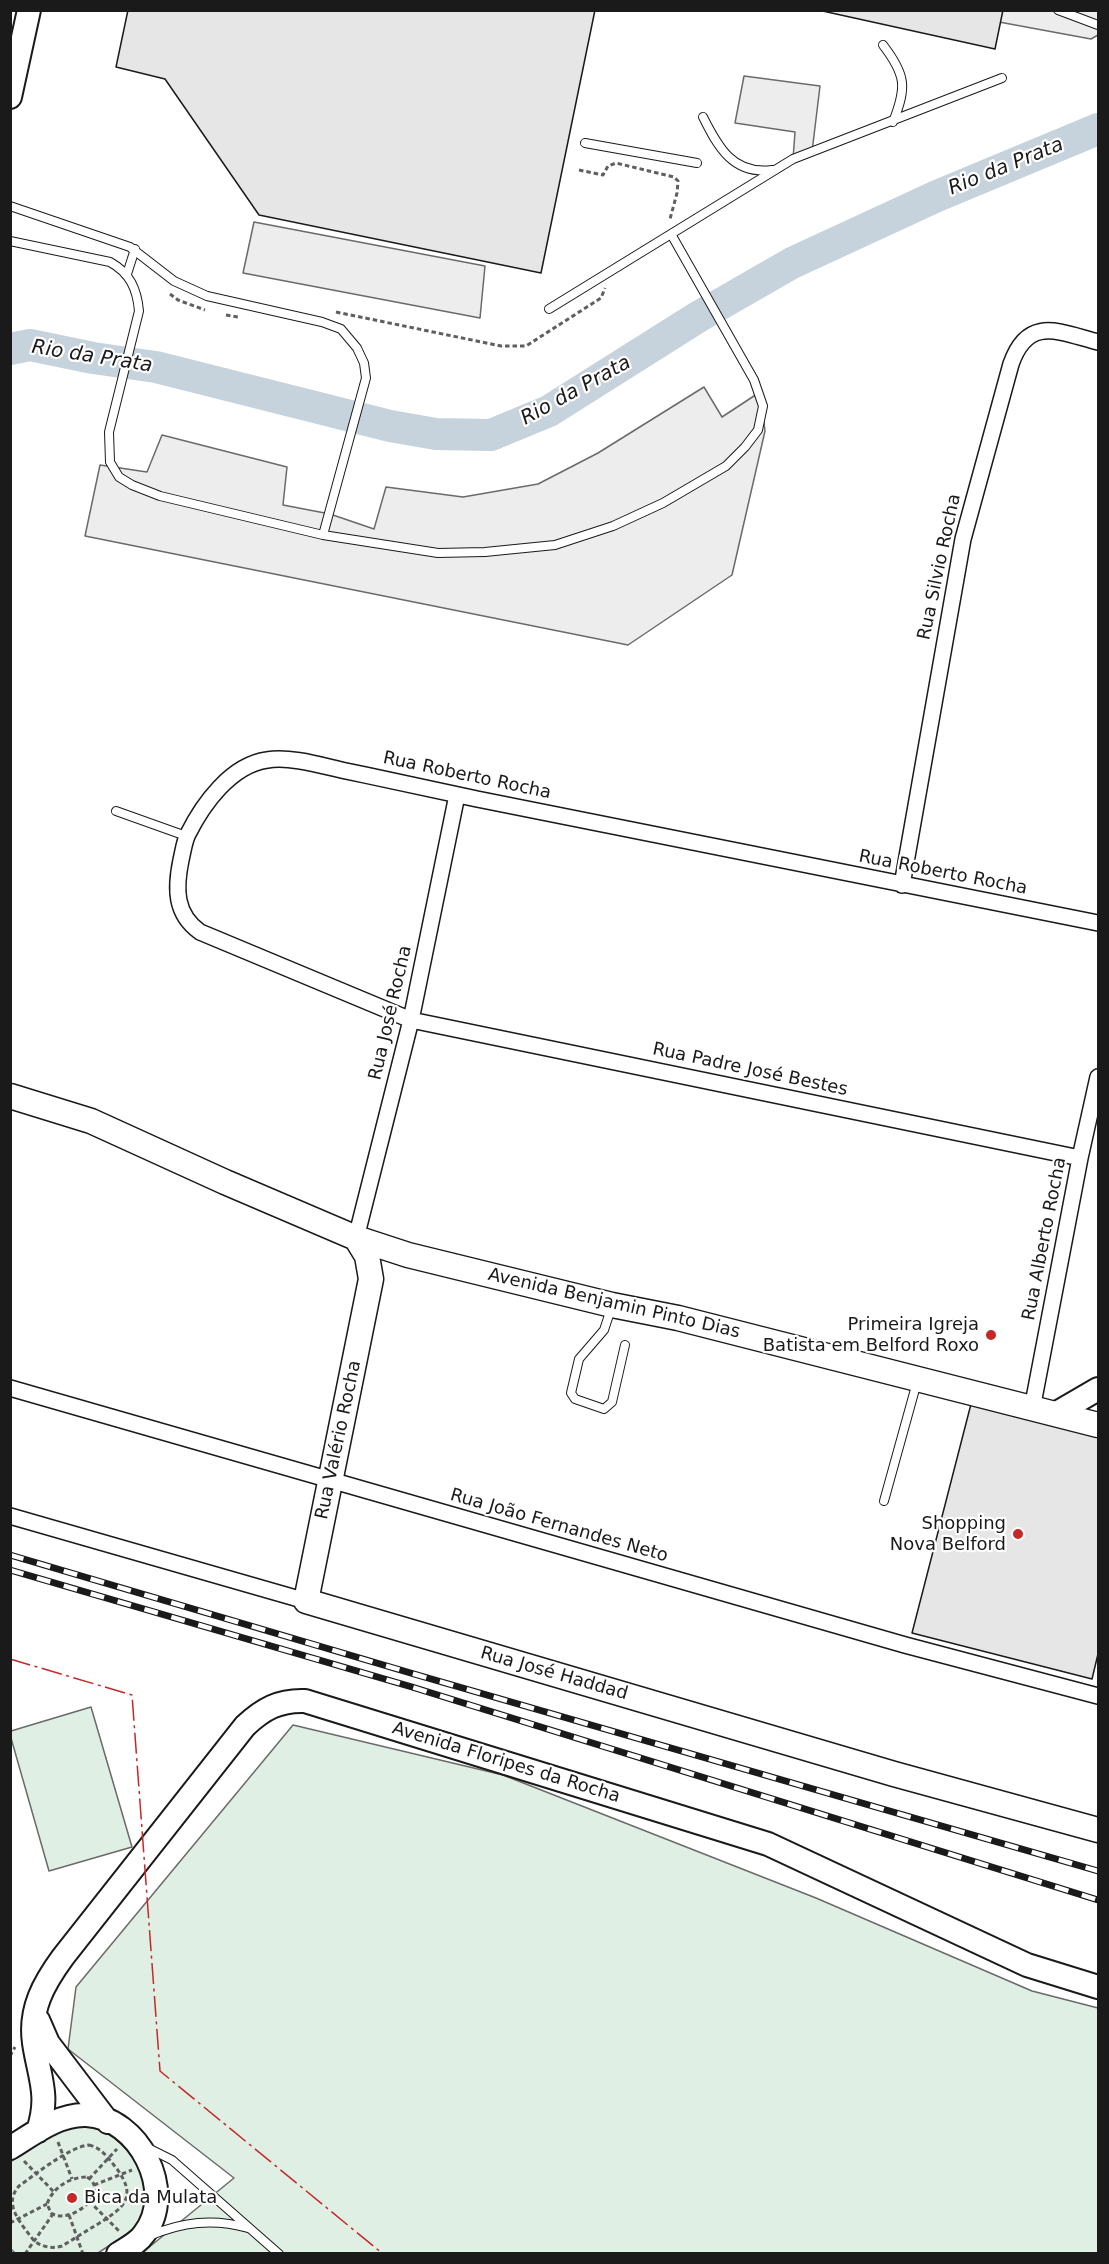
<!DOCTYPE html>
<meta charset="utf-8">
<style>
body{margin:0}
#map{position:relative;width:1109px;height:2264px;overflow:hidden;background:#fff;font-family:"DejaVu Sans",sans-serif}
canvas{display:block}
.frame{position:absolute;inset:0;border:12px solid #1a1a1a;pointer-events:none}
</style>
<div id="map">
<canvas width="1109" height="2264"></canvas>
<div class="frame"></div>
</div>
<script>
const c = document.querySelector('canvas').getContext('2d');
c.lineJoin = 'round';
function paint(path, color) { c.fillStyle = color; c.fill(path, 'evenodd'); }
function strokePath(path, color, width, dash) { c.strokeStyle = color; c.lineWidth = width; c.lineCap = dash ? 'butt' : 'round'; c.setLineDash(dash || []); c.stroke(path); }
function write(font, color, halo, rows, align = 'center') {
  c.font = font + ' "DejaVu Sans",sans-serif'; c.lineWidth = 4.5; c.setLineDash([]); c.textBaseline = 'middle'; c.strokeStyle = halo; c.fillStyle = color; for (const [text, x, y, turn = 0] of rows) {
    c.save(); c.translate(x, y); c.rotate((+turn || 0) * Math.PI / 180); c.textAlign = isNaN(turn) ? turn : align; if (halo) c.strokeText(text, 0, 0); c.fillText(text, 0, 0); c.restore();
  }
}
const green = new Path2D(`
 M91 1707 132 1847 49 1871 11 1738V1731Z
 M293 1725 503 1775 816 1898 1032 1991 1098 2008V2253H142L234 2178 68 2049 76 1987Z
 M71 2125 103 2128 127 2149 140 2167 147 2194 144 2213 133 2230 98 2253H15L10 2248V2162L58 2131Z`);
paint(green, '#e0efe3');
strokePath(green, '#6a6a6a', 1.5);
const parking = new Path2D(`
 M1002 11H1098V35L1091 39 999 22Z
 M744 76 820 86 812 152 793 159 795 132 735 123Z
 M254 222 485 266 480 318 243 273Z
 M704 387 722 417 760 392 765 431 732 575 628 645 85 536 100 465 147 472 162 435 287 467 283 505 330 514 374 529 386 487 463 497 538 484 598 453Z`);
paint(parking, '#ededed');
strokePath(parking, '#6a6a6a', 1.5);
strokePath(new Path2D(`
 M10 349 30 345 93 358 156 367 390 426 436 434 491 435 549 411 698 317 792 263 937 196 1098 129`), '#c6d2dc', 32);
const building = new Path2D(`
 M128 10H595L541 273 259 215 165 79 116 67Z
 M818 10H1003L995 49Z
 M971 1404 1098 1436V1654L1092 1679 912 1633Z`);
paint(building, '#e6e6e6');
strokePath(building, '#1a1a1a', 1.5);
const lane = new Path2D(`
 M1058 10 1098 25
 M883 45C906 75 907 87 893 122
 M703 117C718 147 733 175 772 170
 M585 143 697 163
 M10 206 130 247 174 281 207 296 322 322 341 329 357 348 364 363 366 378 323 535
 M10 241 110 262C130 273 137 289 139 311L109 432 110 462 119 477 132 485 160 496 323 535 438 553 485 552 555 545 613 526 663 503 726 466 745 447 758 430 763 406 754 380 671 234
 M127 274 135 249
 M549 309 793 159 1002 78
 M116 811 186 836
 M611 1309 604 1330 579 1359 571 1393 575 1399 604 1409 612 1402 625 1345
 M884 1501 917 1382
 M148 2148 172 2160 279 2254
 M149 2236C182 2222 213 2218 248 2228`);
const street = new Path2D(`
 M902 885 963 539 1011 364C1028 315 1059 332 1098 342
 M1080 1158 411 1020 200 932C175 914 175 889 181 860 183 852 184 842 188 834 203 804 231 765 267 760 291 756 323 766 346 771 390 780 434 790 477 799 684 841 891 883 1098 923
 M356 1238 411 1020 457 795
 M10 1388 905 1645 1098 1696
 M1032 1409 1080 1158 1098 1077
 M10 1516 306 1601`);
const secondary = new Path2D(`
 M10 97 29 10
 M1055 1414 1098 1389
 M38 2020 48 2043 108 2122
 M38 2131C50 2095 39 2077 34 2043 29 2009 44 1983 63 1957L245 1726C263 1709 279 1700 305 1701L768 1844 1027 1965 1098 1987
 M10 2148C33 2134 58 2114 86 2115 139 2117 177 2192 144 2234 138 2243 127 2248 118 2254`);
const primary = new Path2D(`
 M10 1096 91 1121 225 1182 356 1238 408 1255 612 1305 678 1318 1098 1425
 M356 1238 367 1256 371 1279 306 1601 894 1774 1098 1830`);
strokePath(lane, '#1a1a1a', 10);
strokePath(street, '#1a1a1a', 18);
strokePath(secondary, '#1a1a1a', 26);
strokePath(primary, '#1a1a1a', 27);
strokePath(new Path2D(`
 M579 170 603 175 608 166 616 163 674 177 678 181 677 193 670 219
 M170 294 178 300 205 310
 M336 312 501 346H526L601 298 605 288
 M226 315 238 317V315
 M10 2056 15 2047
 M58 2142 72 2179
 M89 2145C102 2148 109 2159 117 2169 138 2198 123 2208 98 2224 86 2231 74 2239 62 2246 52 2249 43 2247 34 2241 22 2224 2 2205 19 2186 36 2174 69 2147 89 2145Z
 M24 2161 54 2192
 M87 2177C112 2192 70 2226 51 2213L47 2204C53 2187 70 2177 87 2177Z
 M89 2179 117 2149
 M94 2185 132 2170
 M89 2201 120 2232
 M69 2215 83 2254
 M10 2223 47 2204
 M25 2254 53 2214`), '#5f5f5f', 3, [4.5, 3]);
strokePath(lane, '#fff', 8);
strokePath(street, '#fff', 15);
strokePath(secondary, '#fff', 22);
strokePath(primary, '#fff', 24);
const rail = new Path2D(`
 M10 1555 414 1674 1098 1871
 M10 1570 412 1687 1098 1900`);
strokePath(rail, '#1a1a1a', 7);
strokePath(rail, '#fff', 4.5, [14]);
strokePath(new Path2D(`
 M10 1659 132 1695 160 2071 383 2254`), '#c62828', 1.5, [21, 4.5, 3, 4.5]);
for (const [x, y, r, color] of [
 [991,1335,6,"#c62828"],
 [1018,1534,6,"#c62828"],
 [72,2198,6,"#c62828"]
]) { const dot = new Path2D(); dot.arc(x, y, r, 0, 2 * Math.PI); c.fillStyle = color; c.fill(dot); strokePath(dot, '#fff', 2); }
write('18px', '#1a1a1a', '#fff', [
 ["Rua Silvio Rocha",940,567,-78],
 ["Rua Roberto Rocha",467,776,12],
 ["Rua Roberto Rocha",943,873,11],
 ["Rua José Rocha",391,1013,-77],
 ["Rua Padre José Bestes",750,1070,12],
 ["Rua Alberto Rocha",1045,1239,-79],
 ["Avenida Benjamin Pinto Dias",614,1304,13],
 ["Rua Valério Rocha",339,1440,-78],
 ["Rua João Fernandes Neto",559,1526,16],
 ["Rua José Haddad",554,1674,16],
 ["Avenida Floripes da Rocha",506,1763,17]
]);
write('18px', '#1a1a1a', '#fff', [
 ["Primeira Igreja",979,1325],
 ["Batista em Belford Roxo",979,1346],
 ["Shopping",1006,1524],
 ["Nova Belford",1006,1545],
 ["Bica da Mulata",84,2198,"left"]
], 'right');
write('italic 20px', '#1a1a1a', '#fff', [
 ["Rio da Prata",1006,167,-22],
 ["Rio da Prata",92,357,9],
 ["Rio da Prata",576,391,-29]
]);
</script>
